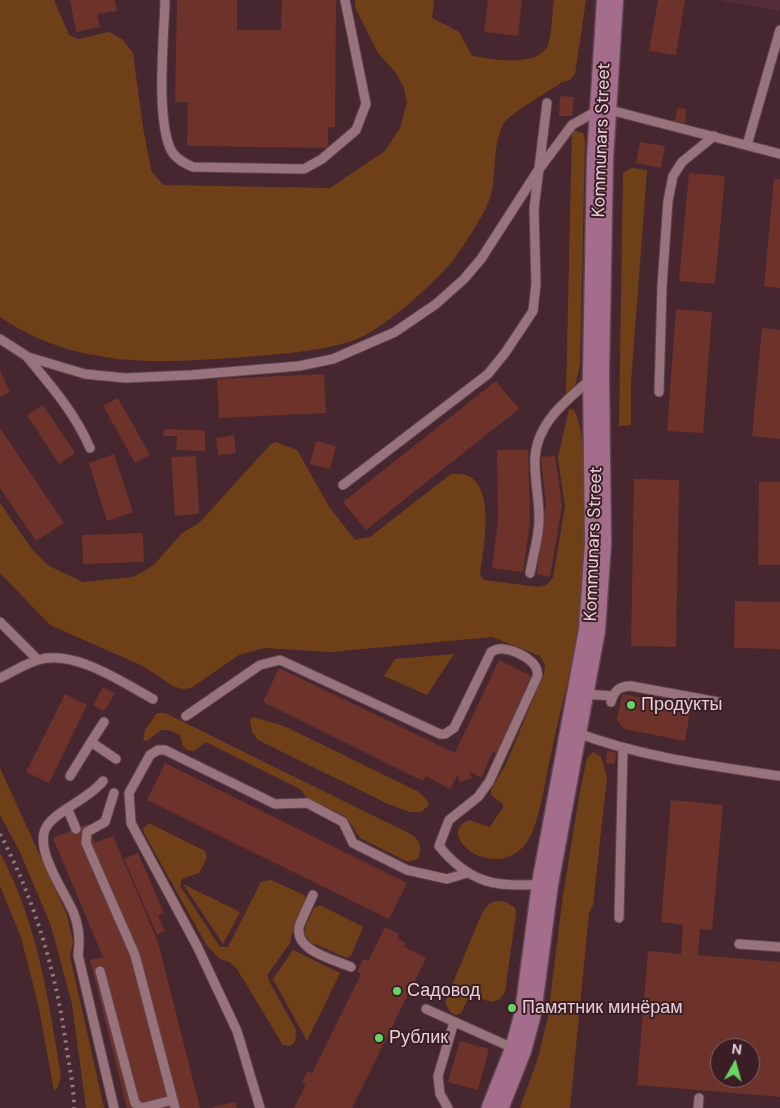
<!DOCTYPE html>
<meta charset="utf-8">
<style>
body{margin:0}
#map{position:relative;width:780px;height:1108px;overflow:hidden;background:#462730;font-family:"DM Sans",sans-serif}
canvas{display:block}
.north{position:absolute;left:710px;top:1038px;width:50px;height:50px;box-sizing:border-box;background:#3b1d26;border:1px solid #7f656c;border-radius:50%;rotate:7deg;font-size:14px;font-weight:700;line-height:20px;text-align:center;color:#e5d0d5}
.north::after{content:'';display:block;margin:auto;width:18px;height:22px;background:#68d465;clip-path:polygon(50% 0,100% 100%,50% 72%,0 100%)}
</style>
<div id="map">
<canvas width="780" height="1108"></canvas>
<div class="north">N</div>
</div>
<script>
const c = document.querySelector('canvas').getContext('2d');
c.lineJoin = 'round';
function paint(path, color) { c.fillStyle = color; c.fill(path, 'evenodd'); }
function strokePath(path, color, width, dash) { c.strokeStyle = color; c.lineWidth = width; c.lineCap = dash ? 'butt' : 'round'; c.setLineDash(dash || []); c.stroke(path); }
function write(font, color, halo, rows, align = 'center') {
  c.font = font + ' "DM Sans",sans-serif'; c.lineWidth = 4; c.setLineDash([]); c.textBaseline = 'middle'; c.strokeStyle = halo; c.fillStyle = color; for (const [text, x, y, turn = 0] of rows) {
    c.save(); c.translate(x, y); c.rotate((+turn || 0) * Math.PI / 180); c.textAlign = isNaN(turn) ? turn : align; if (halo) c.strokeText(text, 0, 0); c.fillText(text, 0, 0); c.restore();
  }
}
paint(new Path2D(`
 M719 0H780V6L779 11Z`), '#532d39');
paint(new Path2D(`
 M0 0H54L69 35 78 39 109 32 122 39 133 53 143 127 151 170 163 185 330 188 385 151 400 128 407 102 404 88 396 73 378 53 355 7V0H434L432 18 459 32 472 56C492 59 534 68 547 47 552 38 552 11 554 0H586L575 74 570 80 562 82C551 90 509 114 504 123 493 142 496 169 492 190 489 209 466 242 454 259 434 284 382 331 352 341 317 352 280 354 244 357 158 364 75 368 0 317Z
 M572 130 583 133 585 140 580 365 575 386 566 394Z
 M632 168 647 170 631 382V425L619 426 623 173Z
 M569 409 574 410C585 433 583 459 583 484 585 522 586 560 583 598 578 647 561 705 551 754 546 776 539 826 527 842 496 885 433 835 469 820L490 827 503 807V804L491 795V790L506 764 544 673 545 665 540 656 492 637 331 652 264 648 239 655 191 688 182 689 173 686 143 666 50 625 0 573V503L32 549 49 566 83 582 133 577 154 565 182 533 199 523 271 444 276 442 297 450 330 508 355 540 370 537 451 474C459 474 467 473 473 479 494 497 483 550 480 575L484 580 538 587 546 585 553 578 565 507 558 458Z
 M454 654 427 695 384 676 395 659Z
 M157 713H165L390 824C407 833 427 836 418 859L408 862 360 838 346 817 307 798 300 789 206 742 194 751C183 751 182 744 180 735L169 730H161L147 741 143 740 145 730Z
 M253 717 284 726 419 792 428 801V806L421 812H410L388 804 258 740 252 732 250 720Z
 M593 752 601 757 607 777 593 905 589 913 570 1108H520L538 1058 548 1016 563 895 580 791 587 758Z
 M0 768 67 915 73 942 70 956 104 1108H86L72 1004 51 926 20 852 0 815Z
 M149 823 205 851 207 858 199 873 182 879 180 886 220 947H228L261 882 271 880 304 895 306 898 294 925 290 943 268 974V979L296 1030 295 1042 290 1046 283 1045 237 969 229 962 220 959 207 946 144 833 143 828Z
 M0 853C37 921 49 1001 61 1077L58 1086 54 1091 39 1008 21 937 0 886Z
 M183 884 240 912 223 944Z
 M496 901 506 902 515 908 516 914 505 992 500 999 493 1002 473 996 469 997 461 1013 456 1015 450 1012 445 1002 482 913 489 904Z
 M320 905 363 927 351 956 347 958 310 942 305 934 306 925 314 908Z
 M293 950 340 973 307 1041 273 979Z`), '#6f4018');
paint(new Path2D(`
 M70 0H115L117 11 97 14 100 27 76 32Z
 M177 0H237V30H281L282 0H336L335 127H328V148L187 146 188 102H175Z
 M488 0H522L518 36 484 32Z
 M658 0H685L676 55 649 51Z
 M560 96 574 97 572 116H559Z
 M677 108 686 109 685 123 675 121Z
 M640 142 665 146 661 168 636 163Z
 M689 173 725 176 715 284 679 281Z
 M774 179H780V288L764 286Z
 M676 309 712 312 703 433 667 431Z
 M762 328 780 330V439L752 436Z
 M0 370 10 392 0 397Z
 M324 374 326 413 219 418 217 379Z
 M496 381 519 409 366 530 343 502Z
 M118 398 150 455 135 463 103 406Z
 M43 405 75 453 59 464 27 415Z
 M0 428 64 523 36 541 0 488Z
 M164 429 203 430 205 433V451L176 450 177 436H163Z
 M234 435 236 453 218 455 216 438Z
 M316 441 336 446 330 469 310 464Z
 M497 450H528L530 522 523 572 492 568 498 519Z
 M114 454 133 512 107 521 89 463Z
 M196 456 199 514 175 516 171 457Z
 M555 456 562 505 550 577 537 574 546 505 541 457Z
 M634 479 679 480 676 647 631 646Z
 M759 482H780V565H758Z
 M143 533 144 562 83 564 82 535Z
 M735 601 780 602V649L734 648Z
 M499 660 531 676 497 754 493 752 481 778 469 771 472 778 460 782 457 776 450 789 426 776 423 781 263 702 279 668 455 753Z
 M103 687 115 693 104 711 93 705Z
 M65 694 87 705 49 783 26 772Z
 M622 694 691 707 685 741 624 729 617 720Z
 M607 751 616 752 615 764 606 763Z
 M165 763 407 883 389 919 147 800Z
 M671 800 723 805 712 930 700 929 698 955 780 962V1097L637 1085 648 951 681 954 683 925 661 922ZM720 1048H750V1078H720Z
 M87 824 95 843 113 836 158 942 200 1108H127L90 960 103 957 53 838Z
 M138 853 164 913 158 916 165 931 157 935 124 859Z
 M385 927 399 934 397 938 406 943 404 947 426 958 352 1108H294L306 1084 302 1083 308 1071 312 1073 361 974 357 972 360 966 363 959 368 961Z
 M460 1041 489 1049 478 1090 448 1082Z
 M235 1102 237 1108H213V1107Z`), '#6d3229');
const lane = new Path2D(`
 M165 0C164 38 156 114 170 148 174 158 184 163 193 167L304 169 322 159 356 130 366 104 345 0
 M747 145 780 30
 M0 339 28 357 85 374 125 378 191 375 299 366 333 359 395 332 436 304 464 279 481 259 537 172 572 125 602 108 780 154
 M28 358C52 387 75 413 90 448
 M659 392 662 286 668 201 673 176 682 162 714 136
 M343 485 488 374 505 353 533 311 536 284 534 209 547 103
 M530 573C533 555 540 534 539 516 539 497 534 477 535 458 537 422 567 400 592 378
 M0 622 38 660
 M0 678C12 672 25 664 38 660 74 649 122 682 153 699
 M583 694 613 696
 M611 702C614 691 619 686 631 686L718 702
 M186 716 260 665 280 660 440 734H445L454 728 491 652C495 650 498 648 503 649 516 650 541 662 537 677L489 782 478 797 449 820 439 846C469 883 496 888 542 884
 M575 732C640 757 712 766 780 776
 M91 742 104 722
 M70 776 91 742 116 759
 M103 781C89 799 57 810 47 826 32 848 66 893 74 914 79 927 80 942 78 955L114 1108
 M114 793 105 822 87 832 86 843 135 955 175 1108
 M68 810 76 829
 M313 895C309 904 304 914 300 924 291 950 333 959 351 967
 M619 918 623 748
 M739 944 780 947
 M100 971 135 1103 141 1108 173 1100
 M426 1009 515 1049
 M260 1108 237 1031 197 946 131 823 129 793 150 755 158 750H165L275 804 307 803 343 822 353 843 407 870 447 879 467 873
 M448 1108 440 1094 438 1076 454 1022
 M698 1108 699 1098`);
const secondary = new Path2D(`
 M495 1108 518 1050 528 1013 545 884 592 630 598 543 596 374 600 159 610 0`);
strokePath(lane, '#5f454d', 11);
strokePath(secondary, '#5f454d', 29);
strokePath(lane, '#98737c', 9);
strokePath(secondary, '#a46d8c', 26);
strokePath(new Path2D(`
 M0 834C36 902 57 976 67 1051 70 1070 74 1089 74 1108`), '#91777e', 4, [2.5, 5]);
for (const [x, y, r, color] of [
 [631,705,5,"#68d465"],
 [397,991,5,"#68d465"],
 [512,1008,5,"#68d465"],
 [379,1038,5,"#68d465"]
]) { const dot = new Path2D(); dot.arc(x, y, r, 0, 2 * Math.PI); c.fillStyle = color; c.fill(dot); strokePath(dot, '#3b1d26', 2); }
write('18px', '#e5d0d5', '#3b1d26', [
 ["Kommunars Street",602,140,-88],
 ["Kommunars Street",594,544,-88]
]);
write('18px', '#e5d0d5', '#3b1d26', [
 ["Продукты",641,705],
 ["Садовод",407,991],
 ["Памятник минёрам",522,1008],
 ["Рублик",389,1038]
], 'left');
</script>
